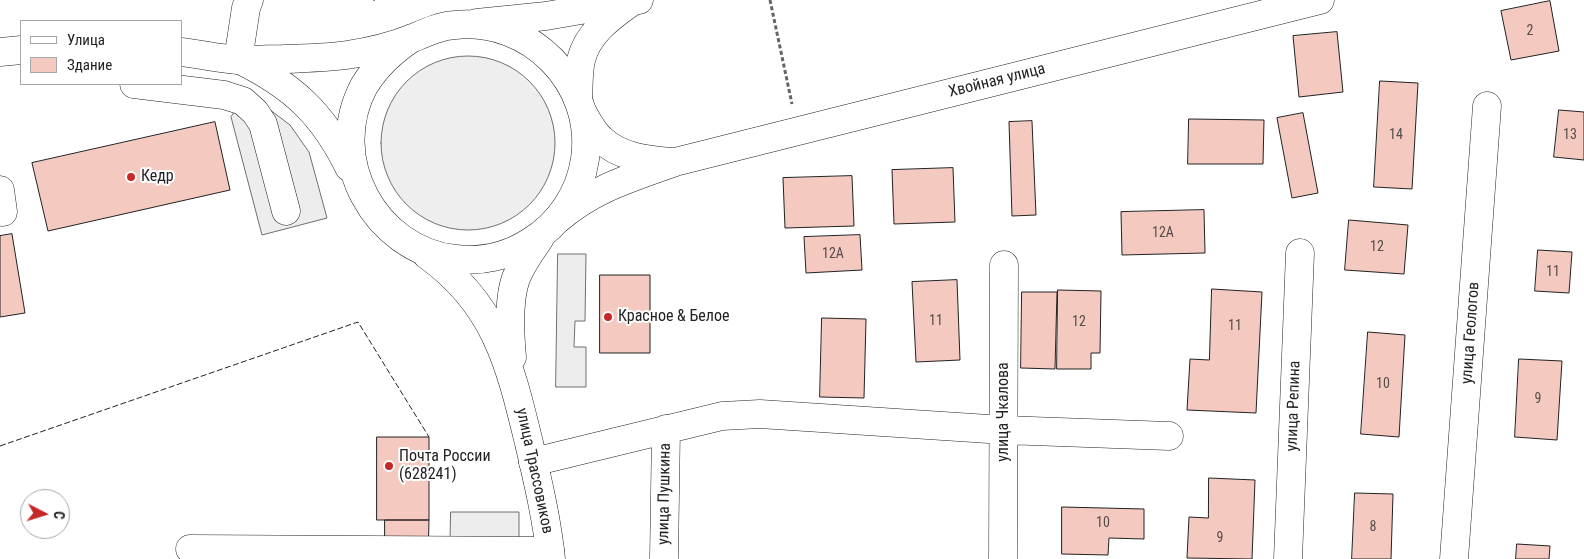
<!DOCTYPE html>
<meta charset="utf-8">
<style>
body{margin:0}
#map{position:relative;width:1584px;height:559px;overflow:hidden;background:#fff;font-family:"Roboto Condensed",sans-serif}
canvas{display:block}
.legend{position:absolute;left:20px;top:20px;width:162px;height:65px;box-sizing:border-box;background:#fff;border:1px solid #a7a7a7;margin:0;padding:6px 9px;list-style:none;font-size:15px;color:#222}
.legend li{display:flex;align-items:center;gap:10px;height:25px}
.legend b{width:25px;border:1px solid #a7a7a7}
.north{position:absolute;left:20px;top:489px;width:50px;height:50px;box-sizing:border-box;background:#fff;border:1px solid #a7a7a7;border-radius:50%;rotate:95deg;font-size:14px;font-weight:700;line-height:20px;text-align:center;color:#222}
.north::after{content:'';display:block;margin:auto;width:18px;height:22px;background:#c62828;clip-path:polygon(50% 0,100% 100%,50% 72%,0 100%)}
</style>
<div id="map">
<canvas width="1584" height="559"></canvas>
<ul class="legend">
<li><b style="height:6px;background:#fff"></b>Улица</li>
<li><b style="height:14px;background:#f3c9c0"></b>Здание</li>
</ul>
<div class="north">С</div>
</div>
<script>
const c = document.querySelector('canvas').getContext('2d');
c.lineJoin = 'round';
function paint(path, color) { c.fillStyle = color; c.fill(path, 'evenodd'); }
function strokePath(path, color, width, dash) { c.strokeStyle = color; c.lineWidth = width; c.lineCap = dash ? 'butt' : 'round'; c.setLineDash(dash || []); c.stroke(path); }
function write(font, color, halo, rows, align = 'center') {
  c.font = font + ' "Roboto Condensed",sans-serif'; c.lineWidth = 4; c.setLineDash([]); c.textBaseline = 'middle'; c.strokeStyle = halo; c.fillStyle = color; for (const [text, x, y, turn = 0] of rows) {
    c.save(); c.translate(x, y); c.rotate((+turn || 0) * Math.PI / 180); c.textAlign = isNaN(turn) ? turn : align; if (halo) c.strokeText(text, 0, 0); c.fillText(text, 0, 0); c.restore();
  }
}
const green = new Path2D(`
 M381 143a87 87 0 1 1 174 0a87 87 0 1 1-174 0Z`);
paint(green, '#eee');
strokePath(green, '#6f6f6f', 1);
const parking = new Path2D(`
 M246 97 265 106 290 125 309 152 327 218 262 235 231 117Z
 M558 254H586L585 321H575L574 347H586V387H556Z
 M451 512H519V559H450Z`);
paint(parking, '#ededed');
strokePath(parking, '#6f6f6f', 1);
const building = new Path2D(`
 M1550 1 1559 51 1511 60 1501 11Z
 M1337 32 1343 92 1299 97 1293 36Z
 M1380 81 1418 83 1412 189 1374 187Z
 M1559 110 1584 112V160L1554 157Z
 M1303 113 1318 193 1292 198 1277 118Z
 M1189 119 1264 120 1263 164H1188Z
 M1032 121 1036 215 1012 216 1009 122Z
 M215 122 230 190 48 231 32 163Z
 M953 168 955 222 894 224 892 170Z
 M852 176 854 226 785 228 783 178Z
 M1204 210 1205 253 1122 255 1121 212Z
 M1349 220 1408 225 1404 274 1345 270Z
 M12 234 25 313 0 317V236Z
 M860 235 862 270 806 273 804 237Z
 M1538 250 1572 252 1569 293 1535 291Z
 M600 275H650V353H600Z
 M957 280 960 360 916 362 912 282Z
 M1212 289 1262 292 1256 413 1187 410 1190 359 1209 360Z
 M1058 290 1101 291 1100 353H1091V369H1057Z
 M1022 292H1057L1055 369 1021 368Z
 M822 318 866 319 864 398 820 397Z
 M1368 332 1405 335 1399 437 1361 434Z
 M1519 359 1562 361 1557 440 1515 437Z
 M377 437H429V520H377Z
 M1209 478 1255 480 1252 559 1187 558 1189 517 1208 518Z
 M1355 493 1393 494 1391 559H1352Z
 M1062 507 1144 509V539L1109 538 1108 555 1062 554Z
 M385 520H429L428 559H385Z
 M1517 544 1550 546 1549 559H1516Z`);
paint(building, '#f3c9c0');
strokePath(building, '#222', 1);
const minor = new Path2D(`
 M477 23 546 16 639 0
 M238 60 246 8 249 0
 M134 84 224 95 243 101 255 112 263 124 286 211
 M578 99C579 86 578 73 581 60 587 34 610 17 630 3
 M583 113C588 122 593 132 601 139 619 157 647 160 671 162
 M0 190 3 212
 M558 219C594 188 631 178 675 162L1320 0
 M533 462 722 416 760 414 1004 430 1169 436
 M190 549 550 551
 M664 559 666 429
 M1003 559 1004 265
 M1288 559 1300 253
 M1454 559 1487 106`);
const major = new Path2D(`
 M0 52 21 50
 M181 52C200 54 220 59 239 60 254 60 269 59 283 59 305 58 326 58 347 55 368 52 393 46 413 38 427 32 440 26 455 25 530 17 596 83 585 159 580 193 560 224 530 242 508 256 481 262 455 259 375 250 325 159 364 86 376 66 392 51 412 38
 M240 60C293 86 323 114 349 167
 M427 255C496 304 510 365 529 443 538 482 547 520 551 559
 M512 357C510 335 508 300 516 278 522 263 531 251 540 238`);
strokePath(minor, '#222', 29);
strokePath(major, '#222', 29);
strokePath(new Path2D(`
 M770 0 792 104`), '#646464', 3, [4, 2.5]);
strokePath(minor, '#fff', 28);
strokePath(major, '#fff', 28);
strokePath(new Path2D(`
 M373 0H375
 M0 446 358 322 429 437`), '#222', 1, [6, 2.5]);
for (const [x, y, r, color] of [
 [131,177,5,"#c62828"],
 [608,317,5,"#c62828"],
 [389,466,5,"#c62828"]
]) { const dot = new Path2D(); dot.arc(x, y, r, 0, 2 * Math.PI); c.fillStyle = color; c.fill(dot); strokePath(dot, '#fff', 2); }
write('14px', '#564c4a', null, [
 ["2",1530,31],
 ["14",1396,135],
 ["13",1570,135],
 ["12А",1163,233],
 ["12",1377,247],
 ["12А",833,254],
 ["11",1553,272],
 ["11",936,321],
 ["12",1079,322],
 ["11",1235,326],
 ["10",1383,384],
 ["9",1538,399],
 ["10",1103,523],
 ["8",1373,527],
 ["9",1220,538]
]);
write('16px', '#222', '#fff', [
 ["Хвойная улица",997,81,-14],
 ["улица Геологов",1471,333,-86],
 ["улица Репина",1294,406,-88],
 ["улица Чкалова",1004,412,-90],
 ["улица Трассовиков",534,471,78],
 ["улица Пушкина",665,494,-89]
]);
write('16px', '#222', '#fff', [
 ["Кедр",141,177],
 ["Красное & Белое",618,317],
 ["Почта России",399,457],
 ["(628241)",399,475]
], 'left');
</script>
